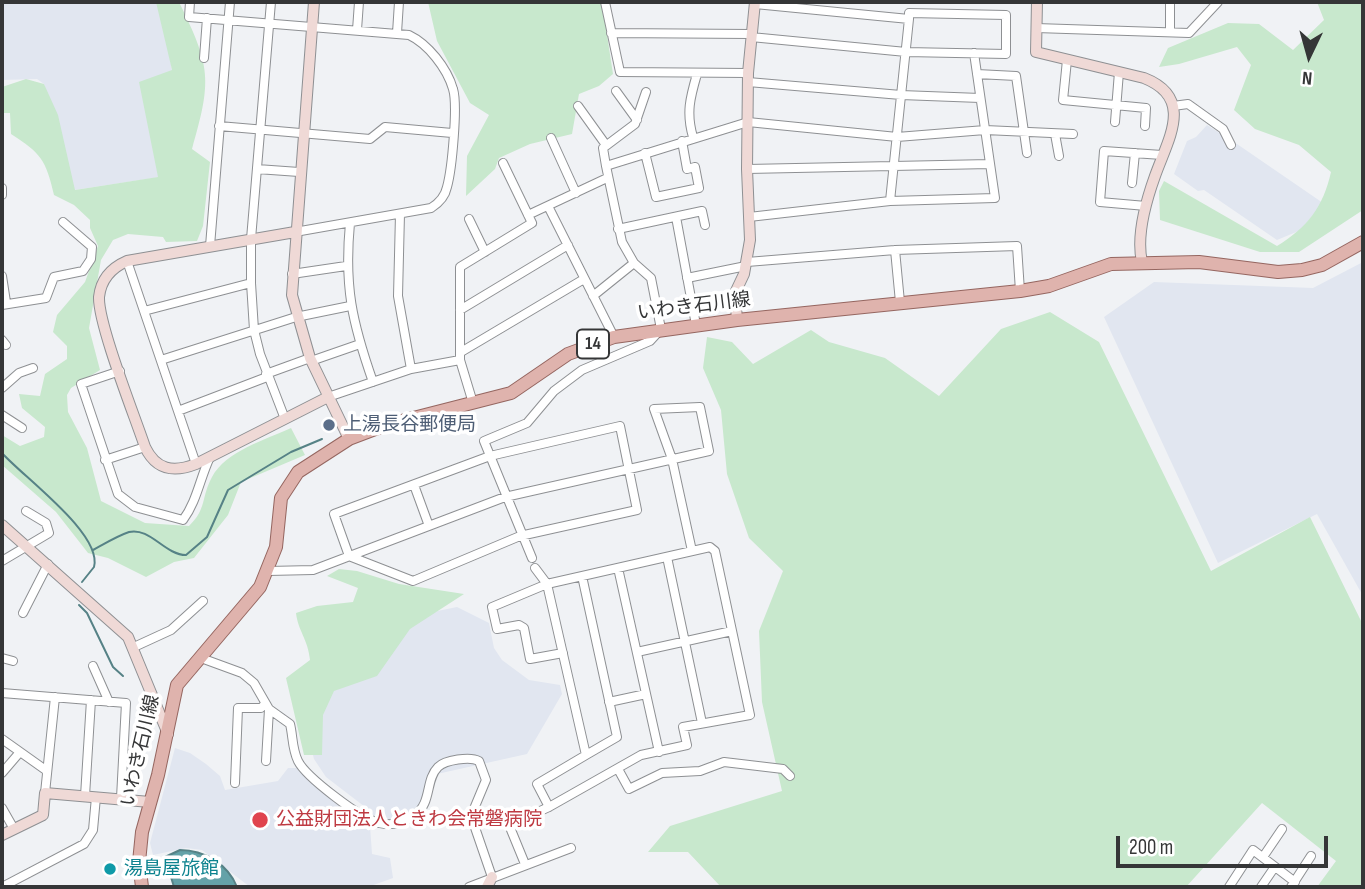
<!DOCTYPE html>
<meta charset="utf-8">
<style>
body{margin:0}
#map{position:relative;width:1365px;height:889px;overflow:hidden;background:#f0f2f5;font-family:"Sofia Sans Condensed",sans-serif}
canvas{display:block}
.frame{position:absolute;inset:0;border:4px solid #353637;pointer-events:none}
.north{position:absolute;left:1274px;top:21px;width:70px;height:70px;-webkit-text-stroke:5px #fff;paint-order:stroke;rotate:185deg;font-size:19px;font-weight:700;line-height:28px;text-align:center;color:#353637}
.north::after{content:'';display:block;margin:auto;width:24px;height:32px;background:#353637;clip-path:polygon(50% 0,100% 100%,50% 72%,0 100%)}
.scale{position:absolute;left:1116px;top:836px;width:212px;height:32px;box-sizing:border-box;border:4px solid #353637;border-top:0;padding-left:9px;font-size:21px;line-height:24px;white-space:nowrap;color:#353637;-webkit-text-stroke:5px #fff;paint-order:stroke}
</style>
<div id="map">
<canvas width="1365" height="889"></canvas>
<div class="frame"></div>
<div class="north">N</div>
<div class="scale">200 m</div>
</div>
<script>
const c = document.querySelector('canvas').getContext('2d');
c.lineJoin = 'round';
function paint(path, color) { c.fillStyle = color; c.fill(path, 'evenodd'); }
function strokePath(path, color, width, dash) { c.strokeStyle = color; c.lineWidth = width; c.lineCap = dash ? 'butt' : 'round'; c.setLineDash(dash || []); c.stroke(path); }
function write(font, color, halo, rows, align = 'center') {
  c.font = font + ' "Sofia Sans Condensed","Noto Sans JP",sans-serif'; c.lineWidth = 7; c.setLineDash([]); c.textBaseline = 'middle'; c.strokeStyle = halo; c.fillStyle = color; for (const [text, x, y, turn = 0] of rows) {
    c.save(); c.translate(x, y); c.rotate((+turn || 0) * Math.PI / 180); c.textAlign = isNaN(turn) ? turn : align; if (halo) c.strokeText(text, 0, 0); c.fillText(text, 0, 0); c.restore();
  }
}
paint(new Path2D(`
 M2 2H160L172 70 167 176 68 191 44 84 37 79 2 80Z
 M1207 125 1226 137 1228 145 1237 144 1323 203 1301 230 1277 240 1204 190 1198 191 1174 174 1187 141 1196 137Z
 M1363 262V596L1317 514 1218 563 1104 317 1154 282 1313 288Z
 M457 607 489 623 494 648 502 660 529 680 560 685 562 694 527 754 437 774 416 814 378 824 369 810 326 777 314 759 308 736 318 696 408 617Z
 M175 748 190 753 206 764 220 776 225 790 278 781 288 768H297L370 826 372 854 390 858 393 878 368 887H250L202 850 186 848 153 855 150 843Z`), '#e1e6f0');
paint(new Path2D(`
 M156 2H179C211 67 212 80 192 149L210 162 203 226 197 241 166 242 163 237 128 234 113 240 101 260 89 328 100 370 71 388 67 395 68 412 87 448 101 501 145 523 189 526C207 509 201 497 212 477 226 451 265 440 291 428L305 455 241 482 228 515 194 558 174 562 146 577 108 558 88 553 56 512 2 465V435L20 446 44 437 45 427 22 408 19 394 40 396 45 374 67 359V346L53 332 57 315 85 282 98 246 90 228V220L74 205 54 195C46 160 41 153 11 134L10 113H2V87L26 79 44 84 58 115 75 190 158 177 139 82 172 70Z
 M428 2H602L613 74 599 86 579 94 572 134 530 144 499 158 495 169 466 196 467 156 489 115 470 103 437 41Z
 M1317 2H1363V210L1299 252H1260L1160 220 1159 191 1164 181 1277 246C1308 227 1323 207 1331 172L1299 145 1255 129 1234 110 1251 65 1237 47 1179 64 1159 67 1168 48 1228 23 1259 24 1293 50 1324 20Z
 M1050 312 1099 342 1211 571 1310 517 1363 625V887H1317L1336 861 1262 803 1186 887H721L688 852H648L670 826 782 791 762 702 759 631 783 571 749 538 727 474 721 410 703 368 707 337 732 342 753 364 811 330 829 342 885 358 939 396 1001 329Z
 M339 569 357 571 399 584 464 594 410 629 377 676 334 691 323 715 322 755H304L286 678 310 660C308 639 298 631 296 613L317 606 353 602 358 588 327 576Z`), '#c8e8cd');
const water = new Path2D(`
 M180 850C204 850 228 864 237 887H174L165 857Z`);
paint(water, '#64a2a8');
strokePath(water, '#568286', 2);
strokePath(new Path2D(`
 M2 453C22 476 103 534 94 567L82 582
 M93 550C104 544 117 536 129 532 150 527 165 555 186 555L207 537 228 490 291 452 322 439
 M79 605 87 613 113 667 123 676`), '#568286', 2);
const street = new Path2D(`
 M190 2 189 17 409 35C428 44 447 68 453 89 458 105 452 169 447 187 445 197 439 203 431 208L295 232
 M271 2 251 239V283L254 330 260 354 285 419
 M605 2 620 72 748 73
 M1036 28 1189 33 1218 2
 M357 30 359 2
 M1170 32V2
 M397 33 399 2
 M611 33 751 34
 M751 37 906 52 1006 54V15L909 13V19L755 4
 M204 58 207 18
 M1067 60 1063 100 1146 108 1145 126
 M977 74 1016 76 1027 153
 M748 82 901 95 980 98
 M616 91 637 120
 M578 106 606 145
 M1173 106 1188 104 1223 129 1231 145
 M1115 122 1119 72
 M219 126 370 139 385 127 452 133
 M1055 134 1059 156
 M693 137C686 113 690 98 697 74
 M551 138 576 193
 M645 153 656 197 699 188 695 167 687 169 682 141
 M606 166 603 148 635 124 646 92
 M257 169 299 172
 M747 169 990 164
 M1132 183 1135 153
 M2 188V195
 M890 201 909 19
 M548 206 614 337
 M1146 206 1100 202 1104 151 1162 155
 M400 214 398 296 411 369
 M528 215 607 178
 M676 217 696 325
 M749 217 890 201 995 198 974 53
 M469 219 485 252
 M350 223C344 286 352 322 373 382
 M618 229 702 211 705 225
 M210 246 230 2
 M895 250 900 302
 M127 261 196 464
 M747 262 895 250 1017 246 1020 291
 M292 274 346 266
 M2 276 6 302
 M687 278 746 266
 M593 296 634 263
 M2 305 46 298 54 277 83 271 91 259 92 247 63 222
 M460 310 568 245
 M144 311 251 283
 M2 340 6 345
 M461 352 584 279
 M161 360 296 317 350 306
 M311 361 360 344
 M120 371 81 384 118 494 135 507 183 520C197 501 200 478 210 457
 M266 374 310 358
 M2 388 19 373 33 368
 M328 397 411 369 460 360
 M473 403 460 360V267L532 223 503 163
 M178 411 267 377
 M2 415 22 428
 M620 426 637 510 520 536 413 581 349 556 334 514 490 456Z
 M105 460 145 447
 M414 485 429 526
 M667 557 702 723
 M532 558 484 441 527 423 554 391 582 370 650 341 661 329 651 278 634 263 622 242 606 166 748 122 897 137 985 130 1073 134
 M2 561 49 533 46 523 26 511
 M535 568 547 584 586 755 617 737 582 576
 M618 568 659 752
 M268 571 313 570 505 497 709 451 700 407 654 409 672 459 692 551
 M23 613 48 564
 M134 647 171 630 203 601
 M637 652 732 631
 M2 658 13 661
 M201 658 242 673 254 683 269 709 290 724C293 736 292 749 298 761 306 777 361 819 379 823 391 826 404 823 415 815 432 803 425 780 438 767 445 760 470 756 479 761L486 780 471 816 492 877
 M93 666 109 702
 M2 693 126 703 121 798
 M609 702 646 694
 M2 739 47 771
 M266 761 269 709
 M618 769 629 789 662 773 700 771 724 762 783 769 790 776
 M2 773 20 752
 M235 783 238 708H261L265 704
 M45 793 55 697
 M85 796 91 700
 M549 807 537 784 586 755
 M2 808 14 829
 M1263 857 1282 829
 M525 864 509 825 549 807 641 755 687 745 683 727 750 715 715 551 710 547 547 584 492 607 497 629 519 625 524 628 530 659 563 653
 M2 887 84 844 93 830 96 797
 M469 887 571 848
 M1229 887 1253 850 1295 882
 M1261 887 1274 868
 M1291 887 1311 856`);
const secondary = new Path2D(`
 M314 2 292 295 310 358 349 439
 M1037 2 1036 52 1144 78C1195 98 1168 139 1155 176 1146 201 1136 236 1142 262
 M295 232 127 261C111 268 101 279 99 297 98 324 135 417 145 447 156 470 173 473 196 464L328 397
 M737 320 735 293 744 274 750 240 747 169 748 73 755 2
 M2 525 128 637 168 734
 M2 835 43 815 45 793 150 802
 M487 887 492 877`);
const primary = new Path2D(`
 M142 887 139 862 142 832 158 775 177 685 260 587 276 547 281 498 298 472 349 439 386 425 511 393 568 354 614 337 737 320 1020 291 1049 286 1111 264 1199 262 1278 272 1302 270 1322 265 1363 242`);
strokePath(street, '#8e9093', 10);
strokePath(secondary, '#8e9093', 12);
strokePath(primary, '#956660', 14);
strokePath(street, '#fff', 8);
strokePath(secondary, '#efd9d6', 10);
strokePath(primary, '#dfb3ad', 12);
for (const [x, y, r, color] of [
 [329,425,7,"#5c6f8a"],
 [260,820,9,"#e0444e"],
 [110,869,7,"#0f9aa8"]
]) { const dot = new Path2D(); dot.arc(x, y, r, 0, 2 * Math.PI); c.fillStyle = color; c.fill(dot); strokePath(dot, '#fff', 2.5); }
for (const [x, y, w] of [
 [593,344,32]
]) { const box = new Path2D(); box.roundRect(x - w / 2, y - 14.5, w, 29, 5); c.fillStyle = '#fff'; c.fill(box); strokePath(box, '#353637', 2); }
write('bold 18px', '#353637', null, [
 ["14",593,344]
]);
write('19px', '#353637', '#fff', [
 ["いわき石川線",694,307,-7],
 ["いわき石川線",141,751,-77]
]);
write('19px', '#4e5e75', '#fff', [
 ["上湯長谷郵便局",343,425]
], 'left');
write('19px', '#be3a42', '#fff', [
 ["公益財団法人ときわ会常磐病院",276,820]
], 'left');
write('19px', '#0d838f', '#fff', [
 ["湯島屋旅館",124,869]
], 'left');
</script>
